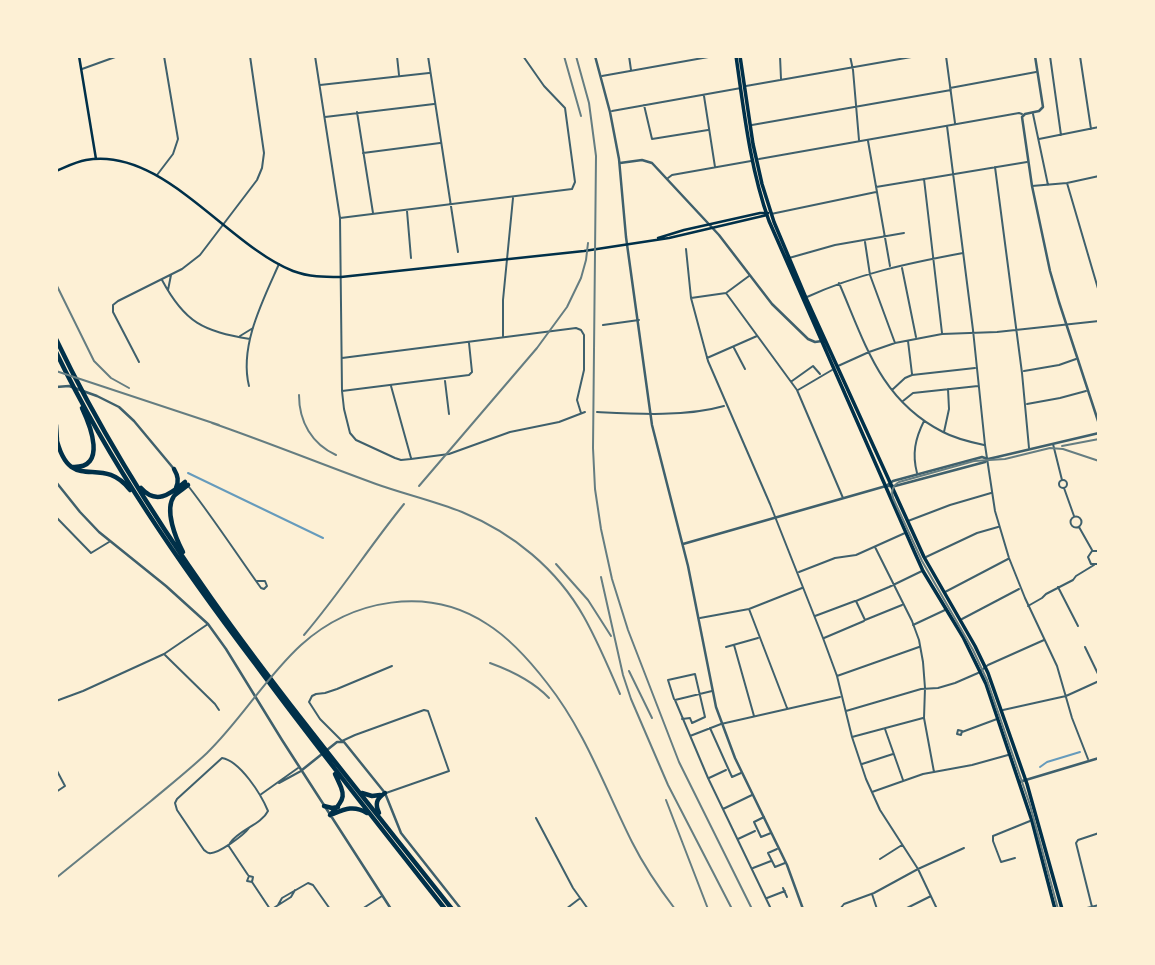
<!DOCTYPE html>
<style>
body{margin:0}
#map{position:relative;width:1155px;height:965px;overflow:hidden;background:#fdf0d5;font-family:"Space Grotesk",sans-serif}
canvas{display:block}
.frame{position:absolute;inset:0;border:58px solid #fdf0d5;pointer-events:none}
</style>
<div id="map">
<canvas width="1155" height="965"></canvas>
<div class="frame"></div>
</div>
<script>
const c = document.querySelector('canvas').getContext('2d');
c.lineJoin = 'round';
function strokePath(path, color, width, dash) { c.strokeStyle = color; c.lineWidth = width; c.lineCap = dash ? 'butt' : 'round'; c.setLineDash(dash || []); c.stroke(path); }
strokePath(new Path2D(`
 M188 473 323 538
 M1040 767 1047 762 1080 752`), '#669bbc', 2);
strokePath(new Path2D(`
 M315 56 340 218 342 391 344 409 350 433 356 440 395 458 401 460 411 459 449 454 510 432 559 422 585 412
 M397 56 399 75
 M428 56 458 252
 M629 56 631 70
 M780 56 781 79
 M850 56 853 70 859 140
 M946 56 955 123
 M1050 56 1061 135
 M1080 56 1091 129
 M429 57 441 56
 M82 69 118 56
 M602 76 714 56
 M320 85 429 73
 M746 86 917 56
 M950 88 1036 72
 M704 96 715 167
 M644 105 652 139 708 130
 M612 111 741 88
 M357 112 373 213
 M1033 114 1048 185
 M325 117 434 104
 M752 125 951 90
 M947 126 973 330 985 445 995 511 1009 558 1025 598 1057 666 1072 718 1088 759
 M1039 139 1099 127
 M868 141 890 266
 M363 153 440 143
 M759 159 1019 113 1022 114
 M995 167 1022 373 1029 448
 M157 175 173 154 178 139 164 56
 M668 178 672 175 751 161
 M924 179 942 333
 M1067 183 1099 292
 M1032 186 1067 183 1099 176
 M876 187 1027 162
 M407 211 411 258
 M771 214 876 192
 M340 218 572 189 575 182 565 108 544 86 523 56
 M865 242 870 275 895 343
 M686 249 691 298 708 361 770 504 823 638 837 676 852 737 866 779 880 810 918 869 937 909
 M789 258 835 245 904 233
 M902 268 916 337
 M162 280C185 323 203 331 250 339
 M839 283C865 343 880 400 943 432 956 439 970 442 984 445
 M168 290 171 275
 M726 293 797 390 843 498
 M807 297C857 274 909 263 963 253
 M691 298 726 293 749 276
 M603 325 639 320
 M240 336 253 328
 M503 336V300L513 198
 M908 341 912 374
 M734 348 745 369
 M342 358 576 328 581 330 584 335V370L577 400 581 413
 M707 358 757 336
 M139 362 113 312V305L118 301 182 269 200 255 257 180 262 168 264 153 250 56
 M838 366 869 352 895 343 942 334 997 332 1099 321
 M1024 371 1059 365 1076 359
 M445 381 449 414
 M792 381 813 366 820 374
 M249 386C239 346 263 300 279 264
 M391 386 411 458
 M798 390 832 370
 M892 390 905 378 912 375 975 368
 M342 391 469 375 472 372 469 343
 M903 401 913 393 978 386
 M1027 404 1060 398 1086 391
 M597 412C636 414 686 417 724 406
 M944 432 949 409 948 389
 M1053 444 1062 480
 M917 473C912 454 915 439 924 421
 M1059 484a4 4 0 1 1 8 0a4 4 0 1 1-8 0Z
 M189 487C213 518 234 550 256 581L261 588 264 589 267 586 265 581H256
 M1064 488 1074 516
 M1070.5 522a5.5 5.5 0 1 1 11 0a5.5 5.5 0 1 1-11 0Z
 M56 517 91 553 109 542
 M908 521 950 505 991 493
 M1079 527 1092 550
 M875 547 912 621 919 640 923 662 925 688 924 718 934 772
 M1099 551H1092L1088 557 1091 564H1099
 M926 557 977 533 998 527
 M799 572 835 558 856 555 905 533
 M1058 587 1078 626
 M945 592 1008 559
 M902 605 865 620 856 601 889 587 922 571
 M1028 606 1042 598 1046 594 1073 580 1076 576 1094 565
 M749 609 787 708
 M815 616 855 601
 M700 618 749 609 802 588
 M962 619 1019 589
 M913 625 945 610
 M824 638 864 621
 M734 645 754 716
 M726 647 758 638
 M1085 647 1099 676
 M165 655 215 704 219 710
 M837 676 919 647
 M712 691 675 700 708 778 771 909
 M674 699 668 680 695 674 705 717 692 723 690 718 682 719
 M56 701 83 691 164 654 208 624
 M1003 710 1066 696 1099 681
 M846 711 921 689 938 688 955 683 978 673 988 665 1044 640
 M710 728 732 777 741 773
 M885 729 903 780
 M958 730 962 731 961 735 957 734Z
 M962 732 997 719
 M690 736 721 724 840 697
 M852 737 923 718
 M862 764 893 754
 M56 769 65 786 56 792
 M709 778 726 770
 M279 783 301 771
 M1098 791 1099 796
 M872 792 923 774 972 765 1008 755
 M386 793 449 771 428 711 424 710 355 735 342 741 320 719 309 702 312 696 316 694 325 693 337 689 392 666
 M260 795 298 768
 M723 809 752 795
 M764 817 754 822 761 837 771 833
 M536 818 573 888 588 909
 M738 839 755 831
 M230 843C240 829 261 825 268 811 261 794 240 761 222 758L177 799 175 803 177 810 204 850C206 851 207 853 209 853 217 855 244 835 249 828
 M228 845 248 875
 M777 849 768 853 775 867 785 863
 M1015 858 1001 862 993 841V836L1030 821
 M880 859 902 845
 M753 868 771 861
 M252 882 247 881 249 876 253 877 252 882 270 909
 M783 888 787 897
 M872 894 877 909
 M767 898 785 891
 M278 905 282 898 308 883 313 885 330 909
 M1092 907 1076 843 1078 840 1099 833
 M907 908 931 896
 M272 909 291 897 295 890
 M362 909 382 896
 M566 909 579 899
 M840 909 844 904 874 893 918 869 964 848
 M1083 909 1099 905`), '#3f606c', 2);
strokePath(new Path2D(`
 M595 56 610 112 619 159 626 237 652 425 688 566 716 707 735 758 787 865 803 909
 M1035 56 1043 107 1039 111 1025 114 1022 117 1032 186 1050 271 1059 302 1099 424
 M620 163 642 160 652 163 719 235 772 304 808 339 815 342 822 341
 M56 387 69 386 97 396 119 407 134 421 174 469
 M56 415V421
 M56 482 80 512 99 532 166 586 208 624 226 649 282 740 391 909
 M886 486 893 481 982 457 988 459 997 457 1099 433
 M683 544 886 486H895L985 462 988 459
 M302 770 337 742H344L385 793 401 833 461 909
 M1019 782 1099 758`), '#3f606c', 2.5);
strokePath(new Path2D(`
 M79 56 96 159
 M56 171C66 167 75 162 86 160 162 146 227 245 293 271 309 277 324 277 341 277L584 251 669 238 767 215
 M658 238 684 230 760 213H768`), '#003049', 2.5);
strokePath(new Path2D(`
 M736 56C744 112 750 168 769 221L914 551 923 571 963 637 986 684 1032 821 1055 909
 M740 56 753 144 762 184 774 222 806 298 924 557 975 646 988 673 1027 784 1062 909`), '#003049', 3.5);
strokePath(new Path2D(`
 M56 339C156 549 309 728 452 909
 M56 352C110 464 181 566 256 665 317 748 381 828 445 909
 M56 425 57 440
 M56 437C70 497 101 452 130 490
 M72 467C108 469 90 425 82 408
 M174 469C178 476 179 481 176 488
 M141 488C157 506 171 493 185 482
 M183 552C176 539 164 510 174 496 178 492 183 489 188 485
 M362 793 372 796 380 795
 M324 806 332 808 338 807
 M379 813C375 804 376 799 385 793
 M333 814C345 809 354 805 367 813
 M330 815C346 797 346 797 335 774`), '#003049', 4.5);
strokePath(new Path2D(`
 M1062 446 1099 439
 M1058 909 1030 805 987 680 973 650 922 561 893 498C891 491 892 486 899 482L974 461 1005 459 1050 448 1063 449 1099 461`), '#657d81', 2);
strokePath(new Path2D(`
 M564 56 581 116
 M576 56 589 103 596 156 593 448 595 489 601 529 612 579 628 630 679 762 752 909
 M56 284 94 361 111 378 129 388
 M56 371 219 425
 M299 395C299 422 312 444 336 455
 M212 423C267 442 321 464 376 484 404 494 434 501 462 512 513 533 557 569 584 617 598 642 609 668 620 694
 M419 486 537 348 567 307 581 278 586 260 588 243
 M556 564 588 600 611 636
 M601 577 623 675 631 699 668 785 732 909
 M304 635C340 593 369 547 404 504
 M490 663C512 671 533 681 549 698
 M629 671 652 718
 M666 800 708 909
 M56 878C88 852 119 827 151 801 170 785 189 770 207 753 241 720 266 677 301 645 352 599 428 585 487 624 511 639 530 661 547 683 585 731 605 788 632 842 644 866 659 888 675 909`), '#657d81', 2);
</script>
